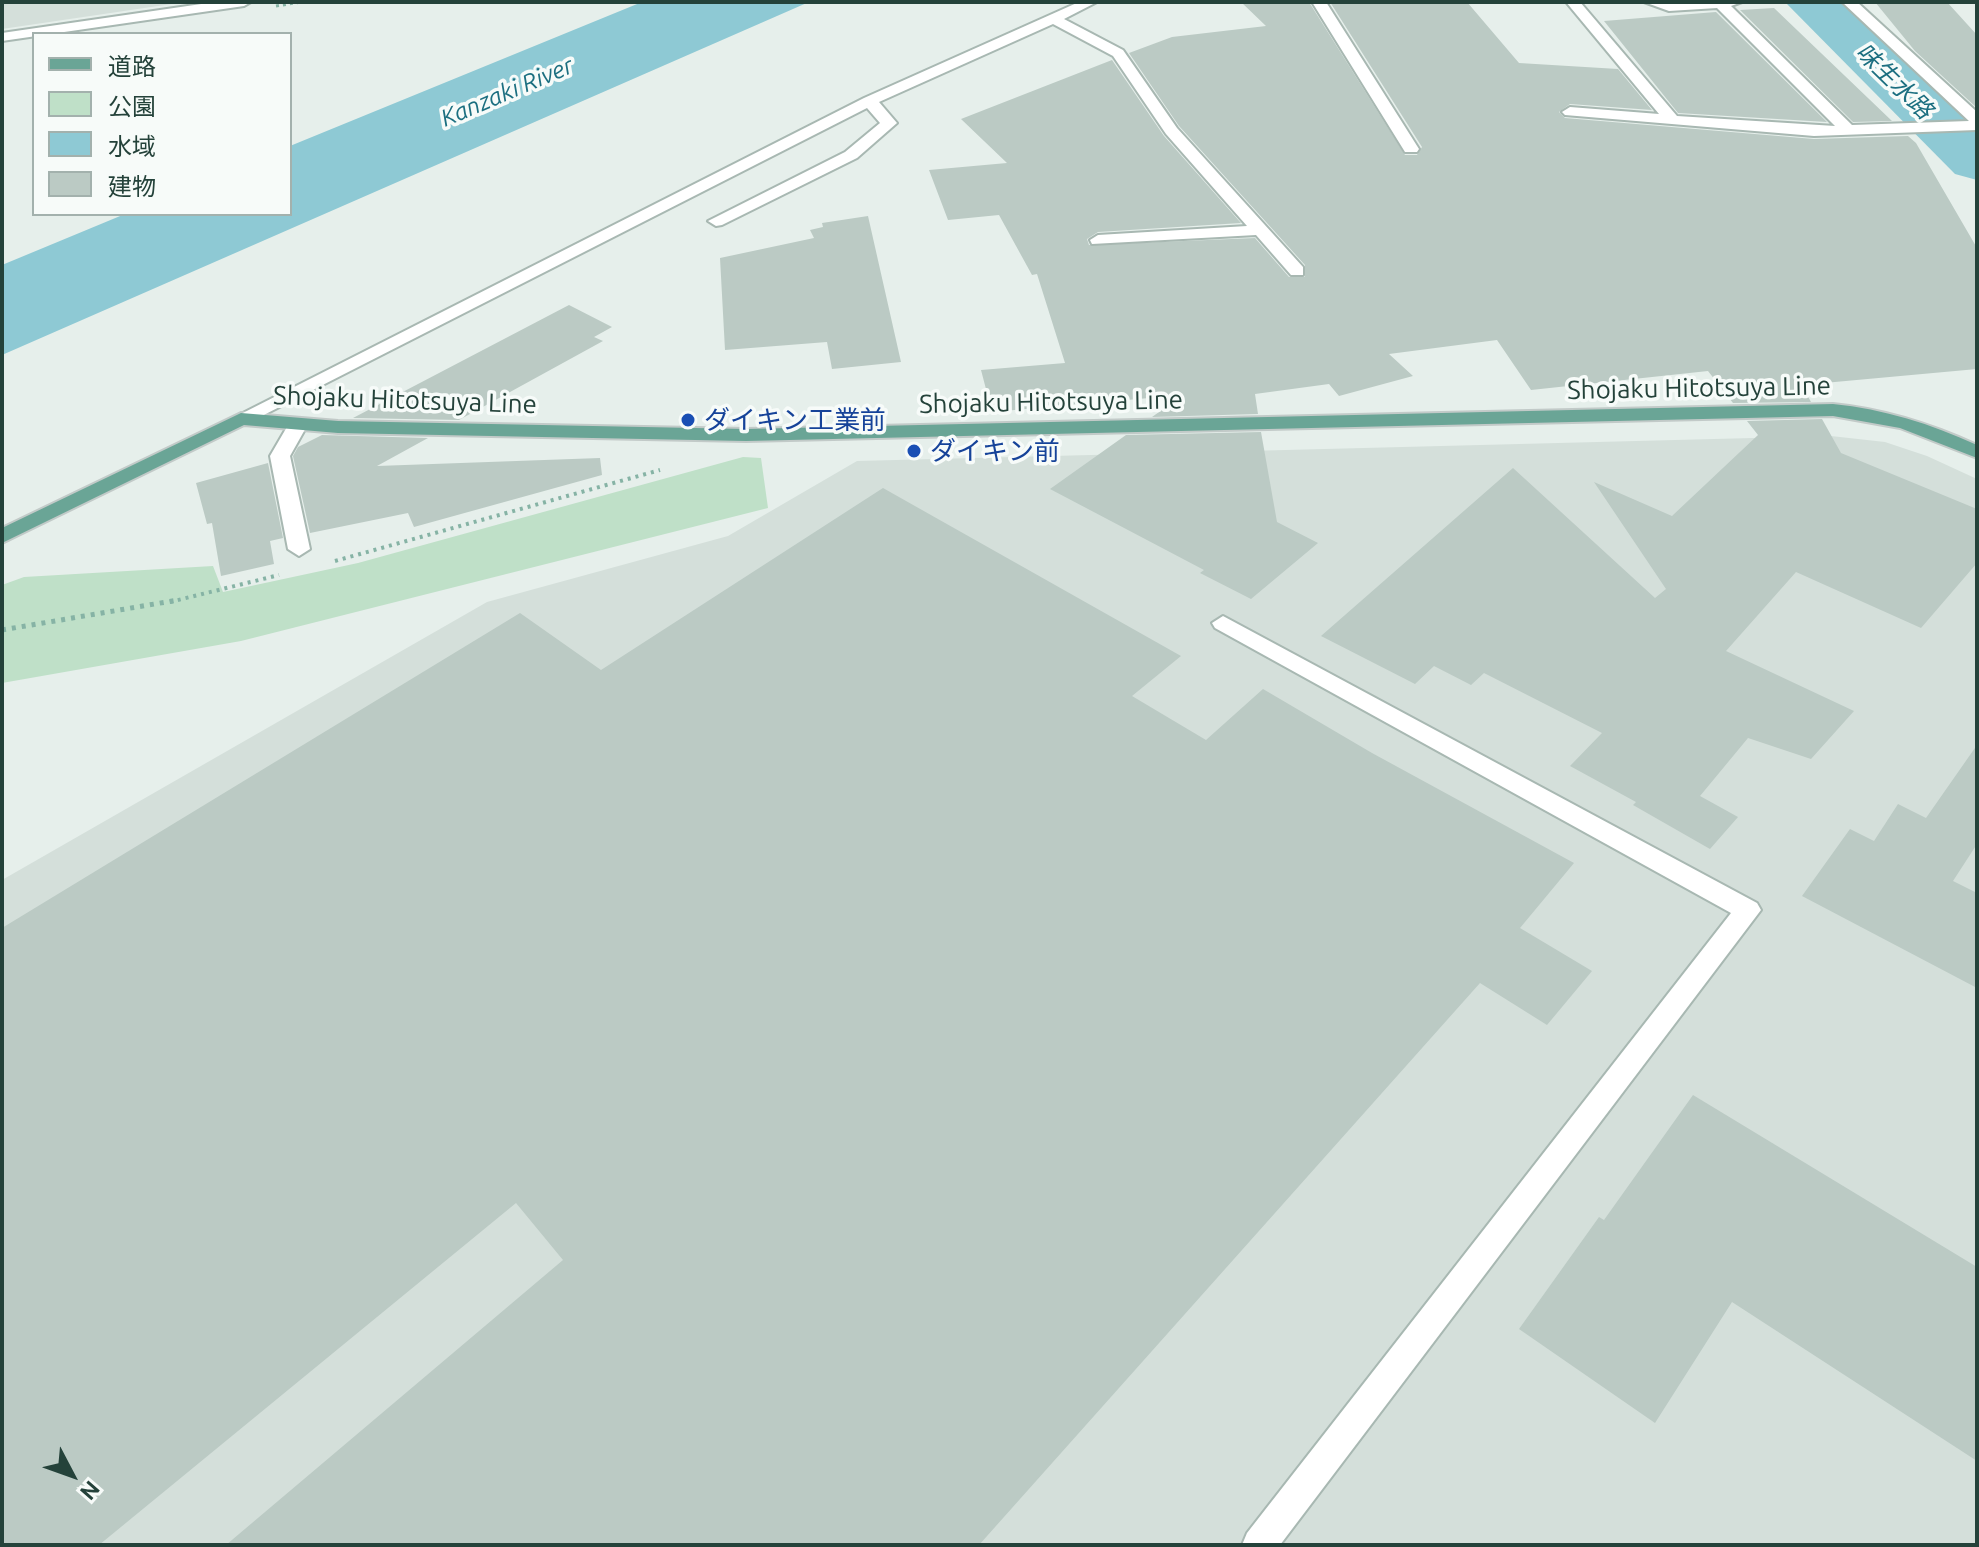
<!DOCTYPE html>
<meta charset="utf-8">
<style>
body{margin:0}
#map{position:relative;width:1979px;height:1547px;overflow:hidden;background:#e6efeb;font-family:Ubuntu,"Noto Sans JP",sans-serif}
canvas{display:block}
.frame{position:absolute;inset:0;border:4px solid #24423a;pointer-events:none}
.legend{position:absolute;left:32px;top:32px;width:260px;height:184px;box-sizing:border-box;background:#f7fbf9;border:2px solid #a3b1ad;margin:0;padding:10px 14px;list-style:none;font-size:24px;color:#24423a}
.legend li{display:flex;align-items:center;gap:16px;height:40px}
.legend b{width:40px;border:2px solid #a3b1ad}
.north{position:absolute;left:32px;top:1435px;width:80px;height:80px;-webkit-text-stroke:6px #f7fbf9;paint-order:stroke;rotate:131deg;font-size:22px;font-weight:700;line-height:32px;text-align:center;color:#24423a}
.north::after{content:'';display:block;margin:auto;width:28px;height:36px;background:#24423a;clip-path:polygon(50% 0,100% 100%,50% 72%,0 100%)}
</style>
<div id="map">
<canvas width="1979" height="1547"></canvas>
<div class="frame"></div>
<ul class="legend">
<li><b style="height:10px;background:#6aa596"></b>道路</li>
<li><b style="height:22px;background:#bfe0c8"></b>公園</li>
<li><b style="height:22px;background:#8ec9d4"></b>水域</li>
<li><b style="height:22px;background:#bbcac4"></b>建物</li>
</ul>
<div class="north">N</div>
</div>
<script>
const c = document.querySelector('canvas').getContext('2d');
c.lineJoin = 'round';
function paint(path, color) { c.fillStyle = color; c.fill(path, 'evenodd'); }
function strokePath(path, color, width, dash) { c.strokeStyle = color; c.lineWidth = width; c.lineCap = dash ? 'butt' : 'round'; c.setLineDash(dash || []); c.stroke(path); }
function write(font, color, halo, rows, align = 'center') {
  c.font = font + ' Ubuntu,"Noto Sans JP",sans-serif'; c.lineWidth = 7; c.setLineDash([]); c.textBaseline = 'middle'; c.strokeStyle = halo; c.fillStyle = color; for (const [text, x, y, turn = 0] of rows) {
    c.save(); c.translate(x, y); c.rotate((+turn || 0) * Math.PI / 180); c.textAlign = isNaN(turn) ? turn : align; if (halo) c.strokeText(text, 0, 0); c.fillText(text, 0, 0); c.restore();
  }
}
paint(new Path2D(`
 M2 2H185L2 29Z
 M1831 436 1885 442 1927 456 1977 479V1545H2V880L487 602 728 536 857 461Z`), '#d4dfda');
paint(new Path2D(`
 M743 457 761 458 768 508 241 641 2 683V585L24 577 213 566 223 592 358 563Z`), '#bfe0c8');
paint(new Path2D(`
 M642 2H809L2 355V265L125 214H290V146Z`), '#8ec9d4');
paint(new Path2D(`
 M1785 2H1843L1977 127V180L1955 174Z`), '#8ec9d4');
paint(new Path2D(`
 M1241 2H1309L1405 155H1417L1422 147 1330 2H1467L1519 63 1618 69 1652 110 1570 104 1559 112 1565 118 1814 139 1908 136 1916 143 1977 248V369L1802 385 1811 402 1733 403 1708 371 1531 390 1497 340 1389 354 1413 376 1339 396 1329 384 1255 394 1258 414 1152 417 1183 395 992 412 981 370 1065 363 1037 274 1032 275 999 215 948 220 929 170 1007 163 961 119 1112 60 1164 136 1241 223 1098 232 1087 239 1089 245 1255 238 1289 277H1305V265L1179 126 1129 53 1172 37 1266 26Z
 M1875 2H1947L1977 35V108L1915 51Z
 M1774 8 1892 121 1853 122 1740 10Z
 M1716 12 1827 122 1678 113 1604 21Z
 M868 216 901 362 832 369 827 342 725 350 720 258 814 238 810 230 823 227 822 223Z
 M569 305 612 327 594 337 603 341 459 420 353 418Z
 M1822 419 1841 453 1977 509V563L1921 628 1796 572 1726 651 1854 711 1811 759 1748 738 1700 796 1738 817 1710 849 1633 805 1636 802 1570 766 1602 733 1484 673 1471 685 1434 666 1415 684 1321 636 1513 468 1655 598 1666 589 1594 482 1672 516 1758 435 1747 421Z
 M1261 432 1277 522 1318 543 1251 599 1200 573 1204 570 1050 489 1126 435Z
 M322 435 428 438 377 466 600 458 602 475 414 527 408 513 310 533 293 456 298 447Z
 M268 463 283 538 270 541 274 564 221 576 212 523 207 524 196 483Z
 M883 488 1181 656 1132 696 1206 740 1263 689 1372 753 1574 863 1520 928 1592 971 1547 1025 1480 983 979 1545H226L563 1260 516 1203 99 1545H2V928L520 613 601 670Z
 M1977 745V844L1953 881 1977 893V988L1802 896 1850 829 1874 841 1898 804 1926 818Z
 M1693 1095 1977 1267V1461L1732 1302 1655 1423 1519 1329 1599 1217 1604 1220Z`), '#bbcac4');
const minor = new Path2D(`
 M215 2H251L244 6 2 41V33Z
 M1079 2H1097L1064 19 1123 50 1177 128 1303 267V275H1291L1256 235 1092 244 1090 240 1098 235 1247 226 1166 134 1113 56 1053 24 879 102 897 123 857 158 722 225 716 226 708 221 845 152 880 123 867 108 248 423H234L231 419 864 98Z
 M1312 2H1326L1419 149 1417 152H1405Z
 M1566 2H1580L1677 116 1835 126 1717 8 1669 11 1644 2H1742L1731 6 1852 125 1969 121 1842 2H1857L1977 112V130L1814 136 1565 115 1562 112 1570 107 1659 114Z
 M298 418 308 424 290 456 310 549 299 556 288 549 270 456 291 420Z
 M1223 616 1757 903 1761 910 1280 1545H1242L1247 1533 1731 913 1215 628 1212 623Z`);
const major = new Path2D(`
 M1833 404C1884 409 1931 424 1977 445V458L1900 428 1833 416 746 441 338 433 244 425 2 543V528L241 413 338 421 746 429Z`);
strokePath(minor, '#a8b8b2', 4);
strokePath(major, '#c2cac8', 4);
strokePath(new Path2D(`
 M276 6 301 2`), '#86b3a5', 3, [3, 4]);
strokePath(new Path2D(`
 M335 561 660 470
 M170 602 279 575`), '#86b3a5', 4, [3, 5]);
strokePath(new Path2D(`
 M2 630 178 600`), '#86b3a5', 5, [4, 6]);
paint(minor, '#fff');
paint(major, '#6aa596');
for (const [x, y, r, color] of [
 [688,420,8,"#1a4fb4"],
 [914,451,8,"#1a4fb4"]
]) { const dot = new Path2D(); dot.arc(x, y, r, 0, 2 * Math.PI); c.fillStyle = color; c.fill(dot); strokePath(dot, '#f7fbf9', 3); }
write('italic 24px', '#1c6f80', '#f7fbf9', [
 ["味生水路",1894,81,44],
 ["Kanzaki River",507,92,-23]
]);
write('26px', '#24423a', '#f7fbf9', [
 ["Shojaku Hitotsuya Line",1699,388,-1],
 ["Shojaku Hitotsuya Line",405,400,2],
 ["Shojaku Hitotsuya Line",1051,402,-1]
]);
write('26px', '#164399', '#f7fbf9', [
 ["ダイキン工業前",704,420],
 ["ダイキン前",930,451]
], 'left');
</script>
